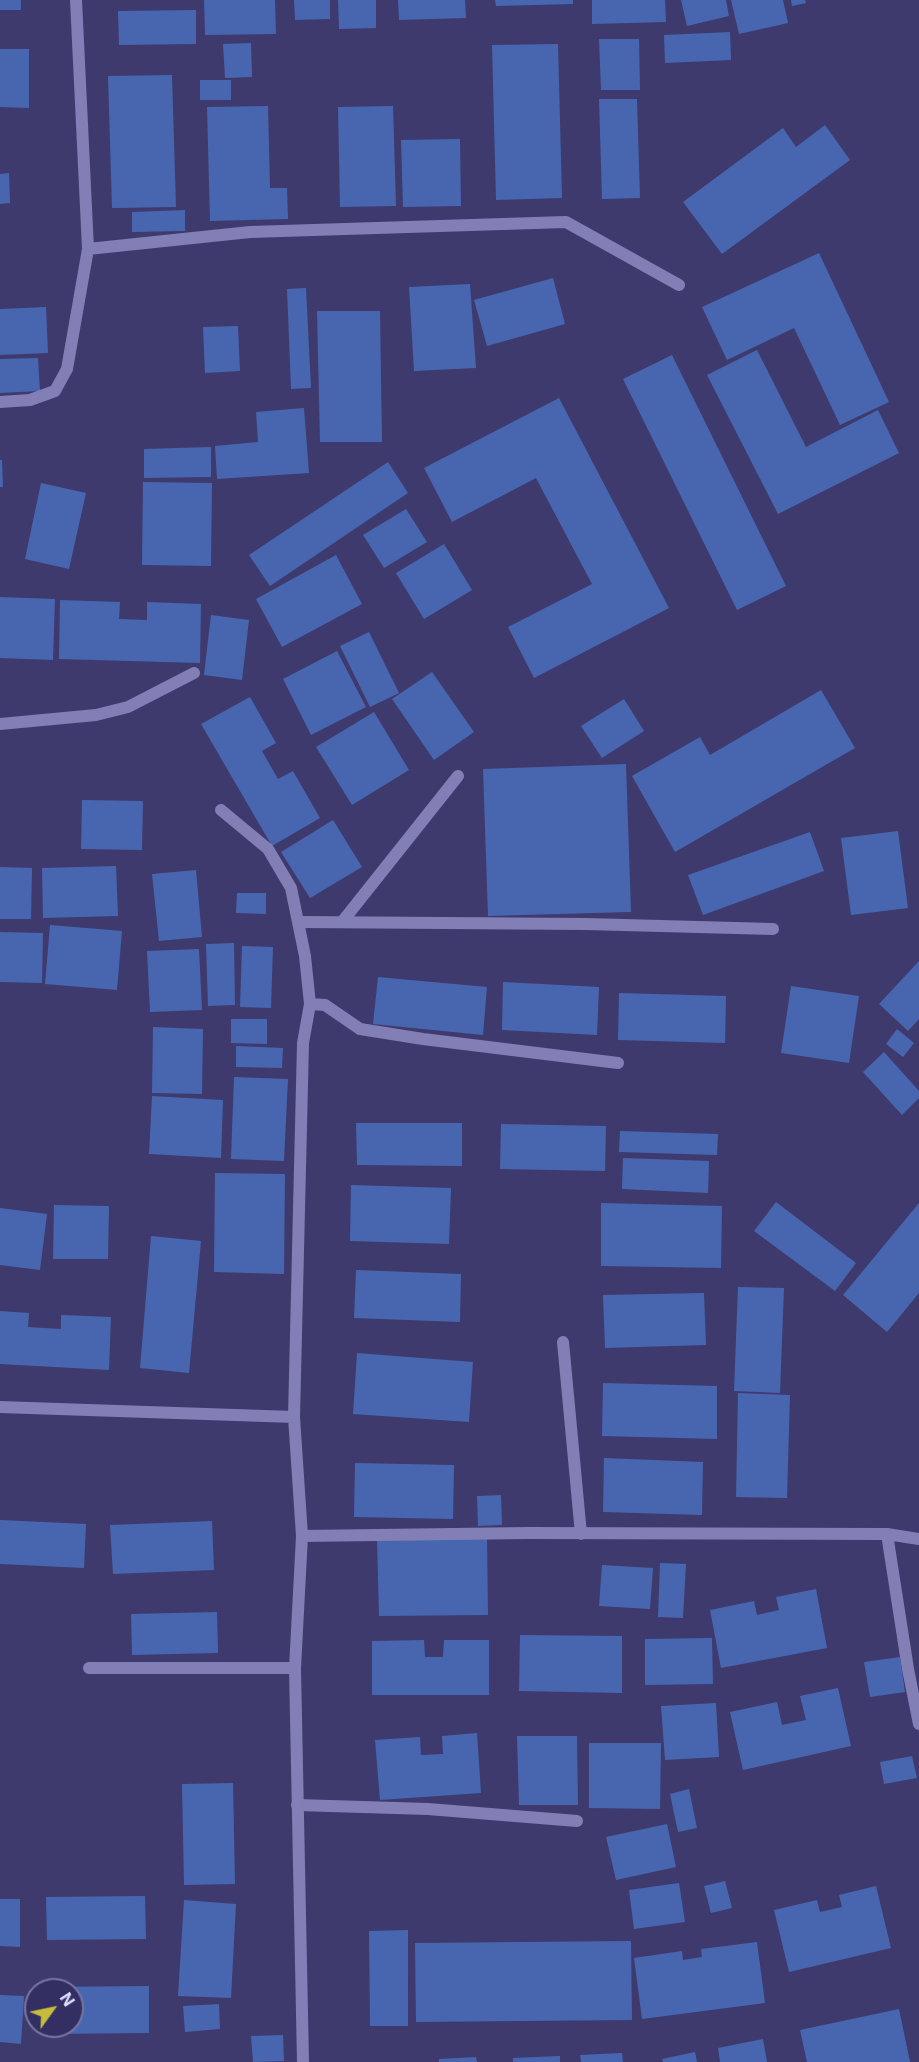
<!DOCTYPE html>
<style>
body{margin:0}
#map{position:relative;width:919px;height:2062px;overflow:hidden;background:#3e3a6e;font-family:Inter,sans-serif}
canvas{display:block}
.north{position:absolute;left:24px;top:1978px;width:60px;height:60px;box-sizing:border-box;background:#342f62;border:2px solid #7875a1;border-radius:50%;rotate:57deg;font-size:16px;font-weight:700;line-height:24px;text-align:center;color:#dedfff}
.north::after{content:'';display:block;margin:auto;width:21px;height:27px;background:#c5bc3d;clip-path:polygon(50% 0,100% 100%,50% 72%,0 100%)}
</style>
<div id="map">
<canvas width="919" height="2062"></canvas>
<div class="north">N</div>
</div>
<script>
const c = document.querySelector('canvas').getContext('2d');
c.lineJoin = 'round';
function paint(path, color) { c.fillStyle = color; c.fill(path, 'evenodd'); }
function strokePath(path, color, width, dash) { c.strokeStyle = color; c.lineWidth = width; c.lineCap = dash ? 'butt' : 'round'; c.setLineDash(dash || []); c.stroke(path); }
paint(new Path2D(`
 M0 0H21V10H0Z
 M204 0H275L276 34 205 35Z
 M294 0H330V19L295 20Z
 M338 0H376V28L339 29Z
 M398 0H465L466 18 399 20Z
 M495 0H573V4L496 6Z
 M592 0H665L666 22 592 24Z
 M681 0H726L729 16 687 26Z
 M731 0H783L788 23 739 34Z
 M791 0H805L806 3 792 6Z
 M196 10V44L119 45 118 11Z
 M730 32 731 60 665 63 664 35Z
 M599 39H639L640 90H601Z
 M251 43 252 77 225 78 223 44Z
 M558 44 562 198 496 200 492 45Z
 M0 49H29V108L0 107Z
 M172 75 176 207 112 208 108 76Z
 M200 80H231V100H200Z
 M599 99H637L640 198 602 199Z
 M268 106 270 188H287L288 219 210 221 207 107Z
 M393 106 396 206 340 207 338 107Z
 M825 125 850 160 722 254 683 202 783 128 796 147Z
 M460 139 461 206 403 207 401 140Z
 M9 173 10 203 0 204V174Z
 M185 210V231L132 232V212Z
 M819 253 889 402 840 425 794 328 727 360 702 307Z
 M553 278 565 324 487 346 474 300Z
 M470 284 476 368 414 371 409 287Z
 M306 288 311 388 291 389 287 289Z
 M46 307 48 353 0 355V309Z
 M317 311H380L382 442H320Z
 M238 326 240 371 205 373 203 327Z
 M757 350 806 447 878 410 899 453 778 514 707 375Z
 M672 355 786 586 737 610 623 379Z
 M38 358 40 391 0 393V359Z
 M559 398 669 608 534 678 508 627 592 584 536 478 452 522 424 468Z
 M304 408 309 473 217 479 215 446 258 442 256 412Z
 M211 447V477L144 478V449Z
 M0 460H2L3 487H0Z
 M388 462 408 493 270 586 249 555Z
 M143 482 212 483 211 566 142 565Z
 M41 483 86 493 69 569 25 559Z
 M406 509 427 542 384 568 363 535Z
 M444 544 472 590 424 619 396 573Z
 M336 555 362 604 282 647 256 599Z
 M0 597 55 599 53 660 0 658Z
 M60 600 120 602 119 619 147 620V602L201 604 200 663 59 659Z
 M211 615 249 620 242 680 204 675Z
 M369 632 399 693 370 707 340 646Z
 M337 651 366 707 311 735 283 679Z
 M432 672 474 732 434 760 392 699Z
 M821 690 855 748 675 852 632 776 700 737 710 755Z
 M250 697 276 743 262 751 278 779 293 771 320 818 272 846 201 724Z
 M624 699 644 731 602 758 581 726Z
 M374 712 409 770 352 805 316 747Z
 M626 764 631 912 488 916 483 769Z
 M82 800 143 801 142 850 81 849Z
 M333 820 362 867 310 898 281 852Z
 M898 831 908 908 851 915 841 838Z
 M810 832 824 871 703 915 688 875Z
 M116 866 118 916 43 918 42 868Z
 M0 867 32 868 31 919H0Z
 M196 870 202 937 159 941 152 874Z
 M237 893H266V914L236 913Z
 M50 925 122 931 117 990 45 984Z
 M0 932 43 933 42 983 0 982Z
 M234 943 235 1005 208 1006 206 944Z
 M242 946 273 947 271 1008 240 1007Z
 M199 949 202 1010 150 1012 147 951Z
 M919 961V1019L908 1031 879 1004Z
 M378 977 487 987 483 1035 373 1024Z
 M503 982 599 987 597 1035 502 1030Z
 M791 986 859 996 849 1063 781 1053Z
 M619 993 726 996 725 1043 618 1040Z
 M231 1019H267V1044L231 1043Z
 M153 1027 203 1029 202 1094 152 1093Z
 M897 1029 914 1043 903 1057 886 1044Z
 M236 1046 283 1048 282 1068 236 1067Z
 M884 1052 919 1091V1098L902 1115 863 1072Z
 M234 1077 288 1079 284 1161 231 1159Z
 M152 1096 223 1100 221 1158 149 1154Z
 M356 1123H462V1166L357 1165Z
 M501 1124 606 1126 605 1171 500 1169Z
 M620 1131 718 1134 717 1155 619 1152Z
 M623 1158 709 1161 708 1193 622 1189Z
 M215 1173 285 1174 284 1274 214 1272Z
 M351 1185 451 1188 449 1244 350 1241Z
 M776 1202 856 1263 835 1291 754 1231Z
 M601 1203 722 1206 721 1268 601 1266Z
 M919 1203V1293L887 1332 843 1295Z
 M54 1205 109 1206 108 1259H53Z
 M0 1208 47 1214 40 1270 0 1265Z
 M151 1236 201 1241 189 1373 140 1368Z
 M356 1270 461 1274 460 1322 354 1318Z
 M738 1287 784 1288 780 1393 734 1391Z
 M704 1293 706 1345 605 1348 603 1295Z
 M0 1311 29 1313 28 1327 61 1329V1315L111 1317 109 1370 0 1364Z
 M357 1353 473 1362 469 1422 353 1414Z
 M603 1383 717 1386V1439L602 1436Z
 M738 1393 790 1395 787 1498 736 1497Z
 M604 1458 703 1462 702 1515 603 1512Z
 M355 1463 454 1465 453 1519 354 1517Z
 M501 1495 502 1525 478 1526 477 1496Z
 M0 1520 86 1524 84 1568 0 1564Z
 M212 1521 214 1570 113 1574 110 1525Z
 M487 1538 488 1615 379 1616 377 1540Z
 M660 1563 686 1564 683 1618 658 1617Z
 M602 1565 653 1568 650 1609 599 1606Z
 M816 1589 827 1648 721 1668 710 1610 754 1601 757 1615 779 1610 776 1597Z
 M217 1612 218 1653 132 1655 131 1614Z
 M520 1635 622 1636V1693L519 1691Z
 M712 1638 713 1684 645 1685V1639Z
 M424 1640 425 1657H443L444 1640H489V1695H372V1641Z
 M900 1657 905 1692 870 1697 864 1662Z
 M838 1688 851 1746 743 1770 730 1712 777 1702 782 1725 806 1720 800 1696Z
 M716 1703 719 1757 665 1760 661 1706Z
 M477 1733 481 1793 380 1800 375 1740 420 1737 421 1755 443 1754 442 1736Z
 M517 1736H577L578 1805H519Z
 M589 1743H661L660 1809 589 1808Z
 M912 1756 917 1778 884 1784 880 1762Z
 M233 1783 235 1884 184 1885 182 1784Z
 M689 1789 697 1828 678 1832 670 1794Z
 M667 1824 676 1867 616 1880 606 1837Z
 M725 1881 732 1908 711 1913 704 1886Z
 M679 1883 685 1922 634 1929 629 1890Z
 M876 1886 891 1948 789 1972 774 1910 817 1900 820 1912 842 1907 839 1895Z
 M145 1896 146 1939 47 1940 46 1897Z
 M0 1899H20V1947L0 1946Z
 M184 1900 236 1904 231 1998 178 1996Z
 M408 1930V2026H370L369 1931Z
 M631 1941 632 2020 416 2022 415 1943Z
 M757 1942 765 2003 642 2019 634 1958 682 1951 683 1960 702 1957 701 1949Z
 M149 1986V2033L46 2034V2026H72V1990H45V1987Z
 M0 1995 24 1996 21 2044 0 2042Z
 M219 2004 220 2029 185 2032 183 2006Z
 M899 2009 910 2062H807L800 2030Z
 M283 2035 284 2061 253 2062 251 2036Z
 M763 2039 767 2062H720L718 2048Z
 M695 2052 697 2062H663L662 2059Z
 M622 2053 623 2062H581L580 2055Z
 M560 2056V2062H513V2058Z
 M476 2057 477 2062H439V2059Z`), '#4866af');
strokePath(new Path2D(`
 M0 724 96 715 128 707 194 673
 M299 922 586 924 773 929
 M342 922 458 776
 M89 1668H295
 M297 1805 428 1809 577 1821`), '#817fb5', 12);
strokePath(new Path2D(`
 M88 249 250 232 566 222 679 285
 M0 402 30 400 55 391 67 369 88 249 76 0
 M221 810 268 849 291 888 305 956 310 1004 303 1043 294 1417 302 1536 295 1668 303 2062
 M310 1004 325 1005 360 1029 423 1039 618 1063
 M563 1342 581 1534
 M0 1407 294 1417
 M887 1534 908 1669 919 1724
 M302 1536 528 1533 887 1534 919 1539`), '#817fb5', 12);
</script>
